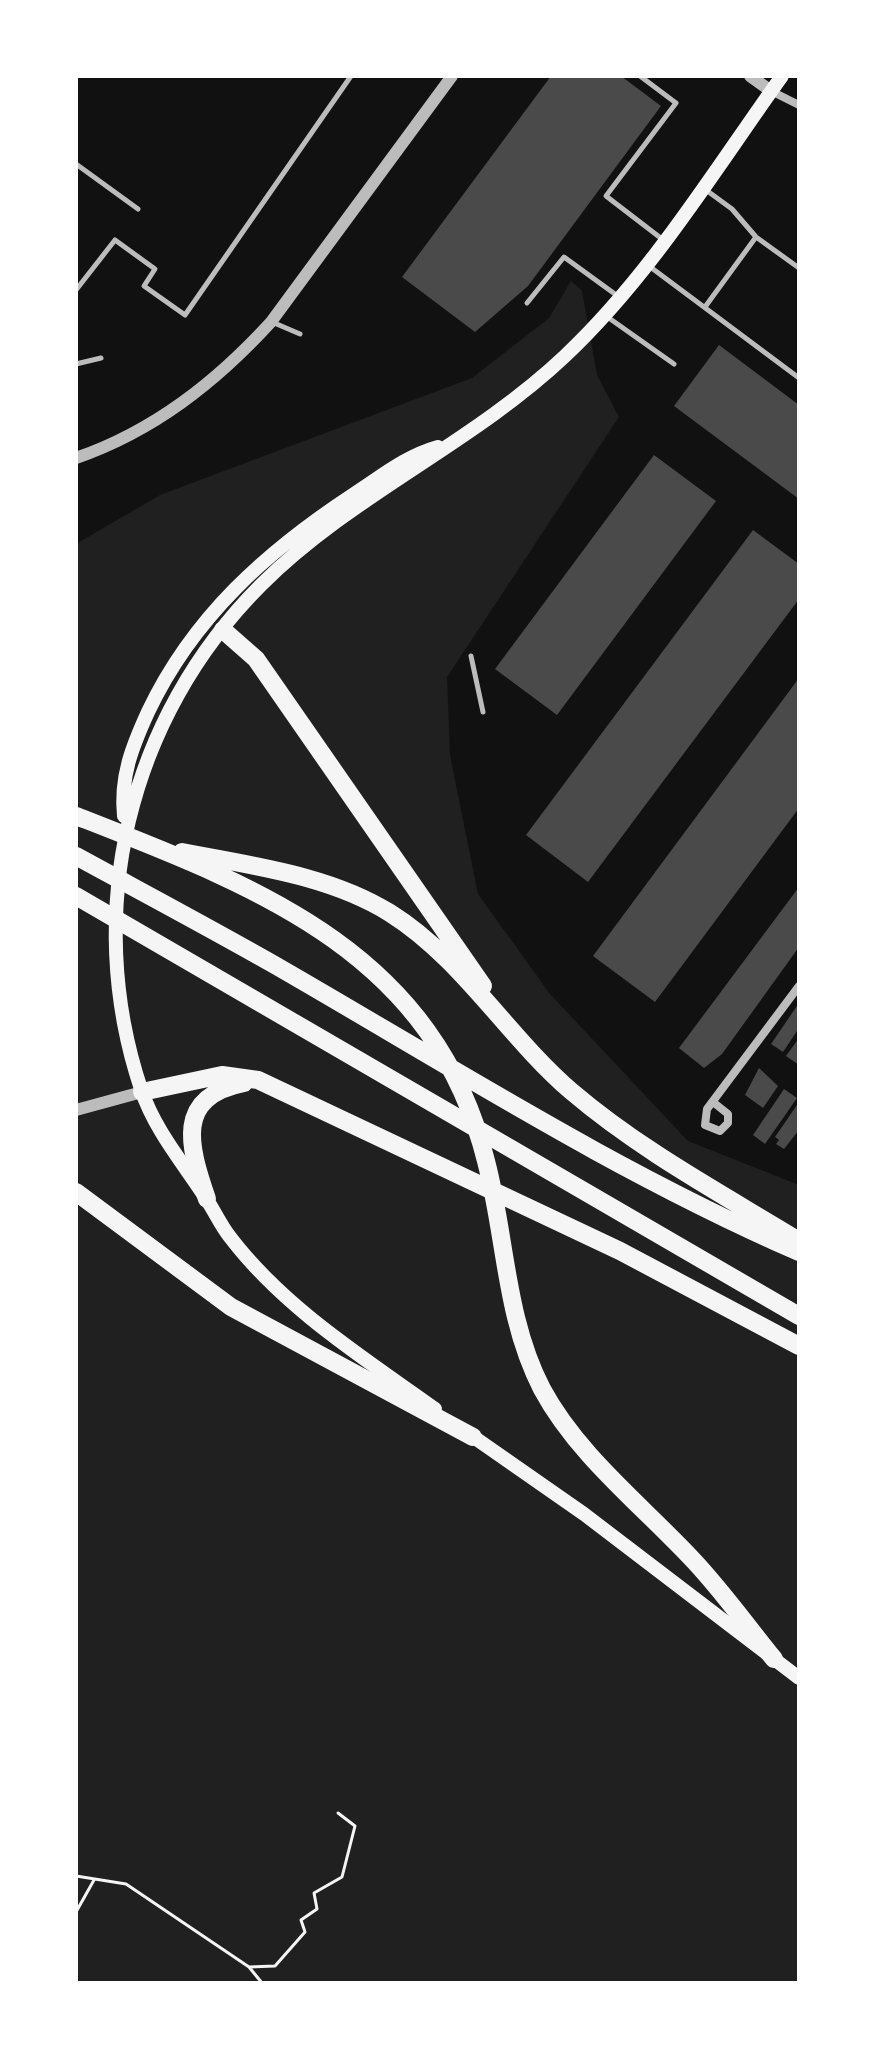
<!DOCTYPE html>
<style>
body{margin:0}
#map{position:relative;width:875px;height:2059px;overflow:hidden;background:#111;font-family:"Archivo Narrow",sans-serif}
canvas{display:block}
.frame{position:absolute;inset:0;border:78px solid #fff;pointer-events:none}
</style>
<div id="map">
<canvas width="875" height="2059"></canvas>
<div class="frame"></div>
</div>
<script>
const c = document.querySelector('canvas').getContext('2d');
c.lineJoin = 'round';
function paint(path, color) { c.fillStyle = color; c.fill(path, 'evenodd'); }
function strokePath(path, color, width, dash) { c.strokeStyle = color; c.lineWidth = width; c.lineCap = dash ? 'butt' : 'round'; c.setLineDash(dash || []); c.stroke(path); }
paint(new Path2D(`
 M571 281 582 291 597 375 619 417 447 677 450 755 478 894 550 994 688 1141 799 1185V1983H76V544L160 495 472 378 549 318Z`), '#202020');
paint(new Path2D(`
 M551 76H621L661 106 528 286 475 332 402 277Z
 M719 345 799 405V499L674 406Z
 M654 455 716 501 557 715 495 669Z
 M753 530 799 564V599L588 882 526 835Z
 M799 678V808L655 1002 593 956Z
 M799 887V947L722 1054 704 1068 679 1048Z
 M799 1003V1028L783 1052 771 1044Z
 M799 1038V1065L786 1056Z
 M759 1068 778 1086 763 1108 745 1095Z
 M784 1089 797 1098 765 1144 753 1135Z
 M799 1102V1130L784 1149 776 1144 779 1140 775 1137Z`), '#4a4a4a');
strokePath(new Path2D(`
 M76 1876 126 1884 249 1967 262 1983
 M76 1912 94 1880
 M249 1967 275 1966 305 1932 301 1920 317 1909 314 1893 342 1877 355 1826 338 1813`), '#f5f5f5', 3);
strokePath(new Path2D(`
 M640 76 676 103 606 196 662 239
 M76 164 138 209
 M706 190 732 209 756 237 799 268
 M649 266 799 378
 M76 290 115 240 155 269 144 286 185 315 351 76
 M527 303 564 257 619 297
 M705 307 756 237
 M606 316 674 364
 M272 322 300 334
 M76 364 101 358
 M471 656 483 712`), '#bcbcbc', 5);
strokePath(new Path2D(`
 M771 91 799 105
 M713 1102 728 1114V1123L720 1131 705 1125 707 1109 799 986`), '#bcbcbc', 8);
strokePath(new Path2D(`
 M750 76 771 91
 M76 458C154 431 216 382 271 322L452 76
 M76 1110 142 1092`), '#bcbcbc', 12);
strokePath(new Path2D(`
 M124 816C120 777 132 747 148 712 193 617 267 551 354 494 382 476 406 456 438 447
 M435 1409C364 1358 284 1308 230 1237 221 1226 215 1212 207 1200 184 1164 155 1131 141 1089 82 912 128 718 261 585 351 495 472 444 565 356 650 276 714 171 782 76
 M465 1431 584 1514 799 1678`), '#f5f5f5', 14);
strokePath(new Path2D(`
 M223 630 256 659 483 986
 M76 816C258 887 434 952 486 1161 506 1237 505 1318 542 1389 578 1456 643 1506 694 1561 723 1592 748 1627 774 1659
 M182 852C252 866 329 875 390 913 462 958 508 1037 571 1091 640 1150 722 1194 799 1241
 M76 856C142 892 208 927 273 964 447 1064 615 1172 799 1252
 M76 896 799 1316
 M142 1092 222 1075 258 1080 620 1251 799 1346
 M76 1192 231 1307 473 1437
 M207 1199C189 1146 174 1097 244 1083`), '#f5f5f5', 18);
</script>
